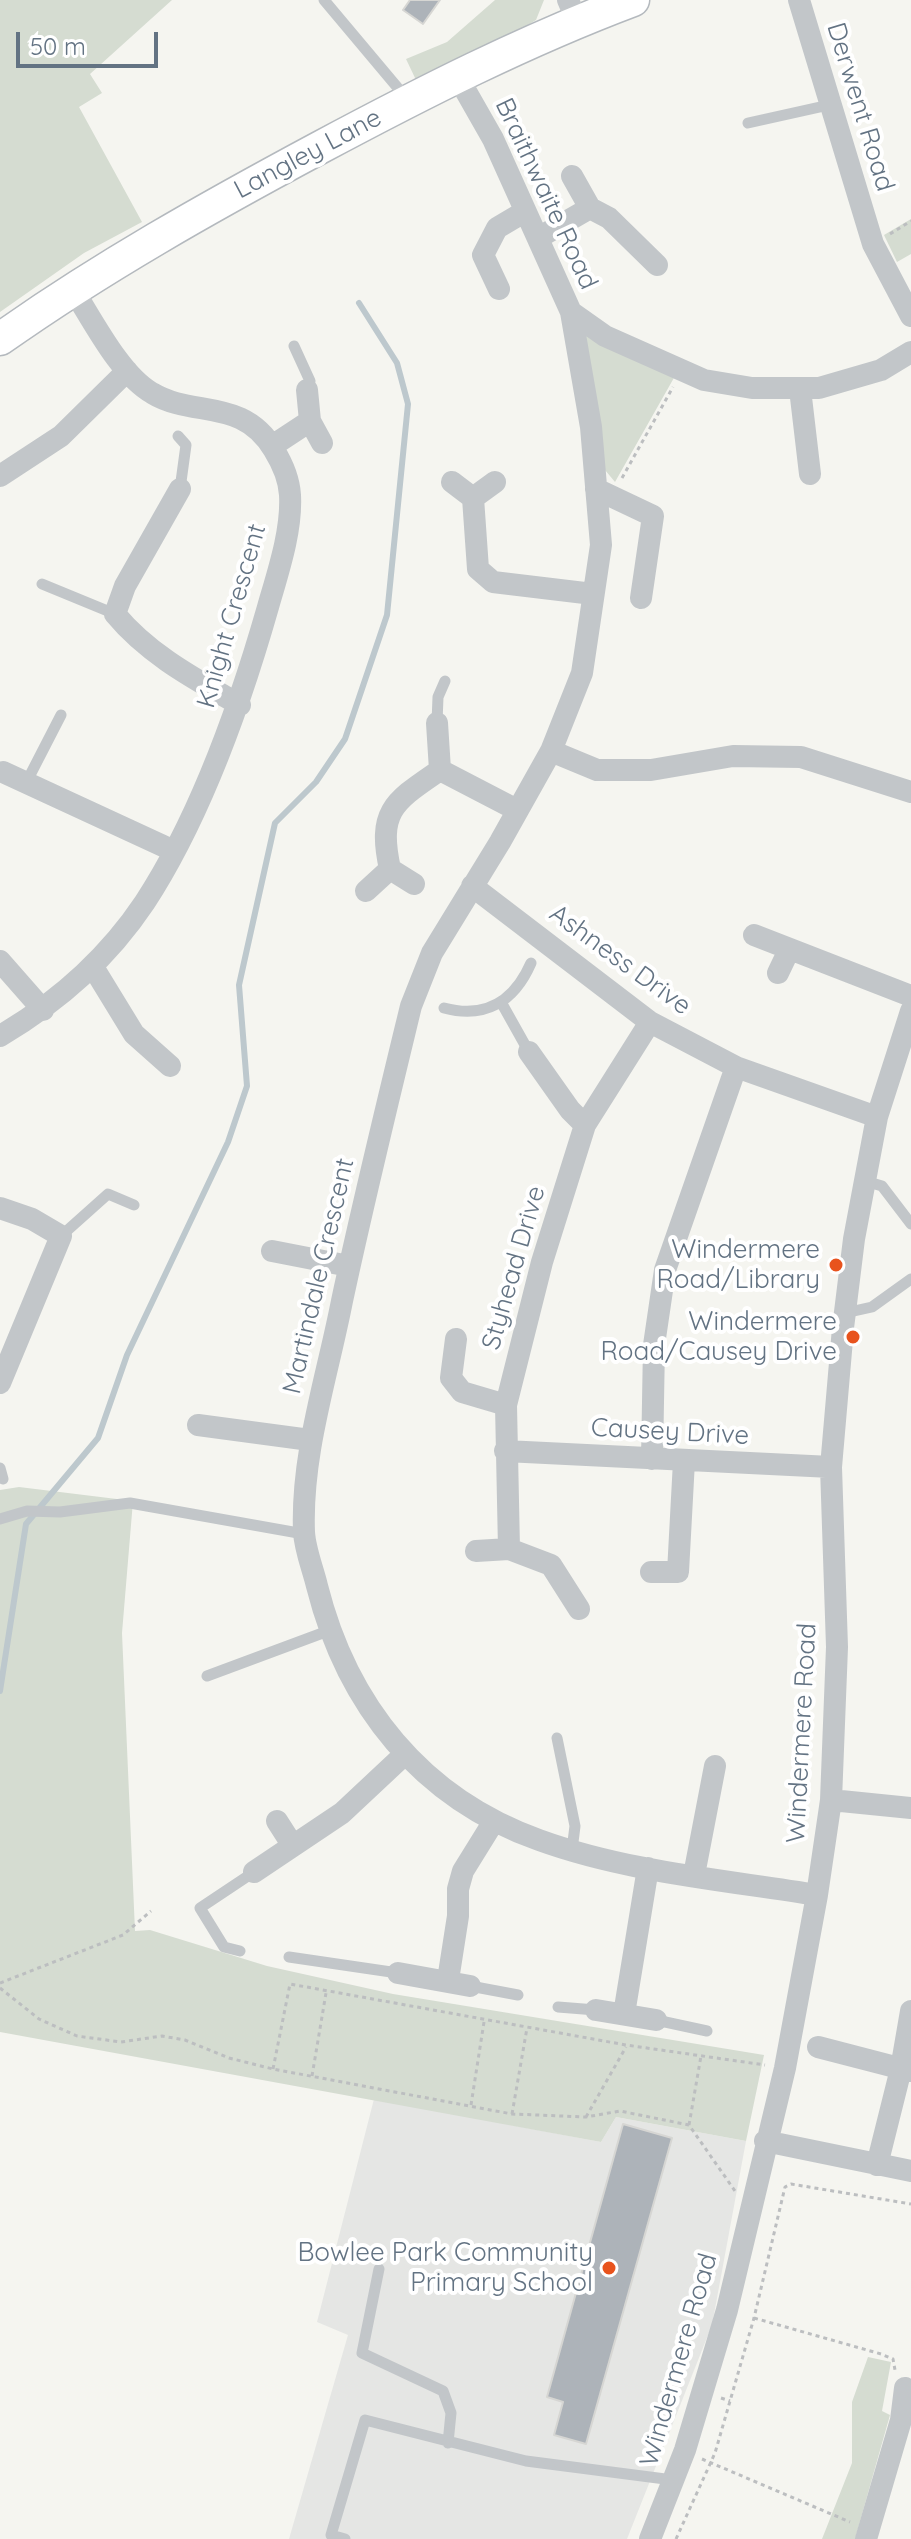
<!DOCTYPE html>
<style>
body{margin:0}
#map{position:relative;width:911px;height:2539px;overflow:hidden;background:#f5f5f0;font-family:Quicksand,sans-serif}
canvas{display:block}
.scale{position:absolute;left:16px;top:32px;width:142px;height:36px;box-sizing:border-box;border:4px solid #637383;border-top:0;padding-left:10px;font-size:24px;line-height:28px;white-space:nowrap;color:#637383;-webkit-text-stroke:6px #fff;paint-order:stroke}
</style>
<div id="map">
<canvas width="911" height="2539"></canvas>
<div class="scale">50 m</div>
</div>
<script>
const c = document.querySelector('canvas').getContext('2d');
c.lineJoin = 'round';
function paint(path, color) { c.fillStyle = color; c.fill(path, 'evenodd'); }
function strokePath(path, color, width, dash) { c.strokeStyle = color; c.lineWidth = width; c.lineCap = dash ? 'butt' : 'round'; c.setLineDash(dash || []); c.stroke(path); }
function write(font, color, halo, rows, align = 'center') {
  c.font = font + ' Quicksand,sans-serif'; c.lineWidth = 8; c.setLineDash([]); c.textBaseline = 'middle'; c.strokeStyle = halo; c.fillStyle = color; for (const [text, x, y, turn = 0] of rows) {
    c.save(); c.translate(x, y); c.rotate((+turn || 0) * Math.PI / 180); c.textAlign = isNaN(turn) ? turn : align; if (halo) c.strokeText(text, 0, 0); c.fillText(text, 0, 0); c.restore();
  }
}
paint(new Path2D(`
 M374 2099 601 2142 616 2117 746 2141 712 2325 627 2539H289L348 2335 317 2322Z`), '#e5e6e4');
paint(new Path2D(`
 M0 0H172L90 74 102 93 79 107 142 222 84 253 0 312Z
 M495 0H544L536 20 523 28 416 80 406 59 447 42Z
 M911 219V254L897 262 884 235Z
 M589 331 675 376 615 482 600 464 582 343Z
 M19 1487 133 1501 122 1633 135 1931 150 1930 267 1966 393 1994 764 2055 746 2141 616 2117 601 2142 0 2032V1490Z
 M868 2357 891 2362 882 2411 890 2415 855 2539H822L852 2463V2402Z`), '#d5dcd1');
strokePath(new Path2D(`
 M0 1691 26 1524 98 1438 127 1355 228 1142 247 1086 239 985 275 823 316 782 345 739 387 615 408 404 397 363 359 303`), '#bdc8cd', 6);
const building = new Path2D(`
 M410 0H440L423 24 403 10Z
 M623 2124 672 2138 586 2444 554 2435 563 2402 547 2397Z`);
paint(building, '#adb3b9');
strokePath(building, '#d6d6d3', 2);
const secondary = new Path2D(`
 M0 339C102 267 209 207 319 148 422 93 524 41 633 0`);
strokePath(secondary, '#b4b9be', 35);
strokePath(new Path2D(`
 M890 234 911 221
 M622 478 673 387
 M0 1983 123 1935 151 1911
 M0 1988 39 2019 77 2036 121 2042 162 2036 185 2040 229 2058 273 2069 512 2114 586 2117 620 2111 689 2125 735 2191
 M273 2069 290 1984 626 2045 765 2065
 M312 2076 326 1993
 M471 2105 484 2022
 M512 2114 527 2028
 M586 2117 626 2047
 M689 2125 701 2056
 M754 2318 881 2354 893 2359 895 2370
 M721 2398 730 2401
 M702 2459 850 2522
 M676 2539 715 2453 754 2318 785 2187 791 2184 911 2204`), '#bcbec0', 3, [4, 4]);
strokePath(new Path2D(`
 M324 0 408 100
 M748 123 829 105
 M294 346 310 381 307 390
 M178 436 186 445 180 489
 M42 584 115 614
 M437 723 438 697 445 681
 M26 783 61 715
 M501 1002 529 1052
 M444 1008C485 1019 514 1002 531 963
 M865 1181 882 1186 911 1224
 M61 1236 108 1194 134 1205
 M845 1313 872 1307 911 1279
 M0 1468 3 1479
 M0 1519 27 1511 60 1512 130 1503 304 1534
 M207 1676 328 1631
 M557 1738 575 1826 572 1850
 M240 1951 224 1947 200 1908 254 1872
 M289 1957 398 1973
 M470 1986 518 1995
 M558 2007 596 2010
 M656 2020 707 2031
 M379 2269 362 2353 443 2391 451 2413 448 2443
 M345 2539 331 2535 365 2420 526 2461 673 2480`), '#c2c6c9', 11);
strokePath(new Path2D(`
 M568 0 577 21
 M799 0 873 244 911 316
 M456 74 493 139 571 312 605 336 704 380 752 388H819L881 370 911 352
 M590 208 609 218 657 265
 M538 238 590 208 572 176
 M499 289 483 255 497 228 524 212
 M571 312 591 427 601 545 582 673 551 751 500 842 432 953 411 1006C387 1105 363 1203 342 1301 327 1378 301 1454 304 1532 305 1550 313 1569 317 1586 347 1705 421 1798 539 1840 627 1872 725 1880 817 1895
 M800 389 810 474
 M307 390 310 421 322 443
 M272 446 310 421
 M0 476 61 436 127 371
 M452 482 473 498 478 569 493 582 593 594
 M180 489 125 586 115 614C149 655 195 679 240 705
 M596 489 653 516 641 598
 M473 498 495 482
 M437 723 440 770
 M551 751 597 770H651L733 756 801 757 911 792
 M3 772 174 851
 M414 884 390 869C377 810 395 801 440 770L517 810
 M472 886 650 1022 736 1067 877 1117
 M366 891 390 869
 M754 935 911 996
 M0 961 43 1010
 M93 967 134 1034 170 1066
 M778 973 789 950
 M0 1036C58 1002 107 959 145 902 201 816 240 705 268 607 278 572 292 531 290 495 289 478 282 463 274 450 243 397 193 418 152 393 120 375 92 319 72 288
 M529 1052 570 1110 585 1125
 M0 1208 32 1219 61 1236 0 1383
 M272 1251 349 1266
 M456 1339 451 1378 462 1392 506 1405
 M198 1425 310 1440
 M505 1451 831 1467
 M652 1459 654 1345 665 1270 736 1067
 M509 1549 506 1405 542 1262 585 1125 650 1022
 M476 1551 509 1549 551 1565 579 1609
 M651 1572H678L684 1461
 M831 1800 911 1808
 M277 1821 293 1846
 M254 1872 342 1813 405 1754
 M694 1875 715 1766
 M398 1973 470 1986
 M448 1980 458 1916V1889L463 1871 494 1821
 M596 2010 656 2020
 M624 2014 648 1868
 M818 2047 911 2071
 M765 2141 911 2171
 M877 2165 901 2069 911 2011
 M650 2539 685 2450 727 2310 785 2068 817 1895 831 1800 837 1647 831 1467 843 1328 854 1239 877 1117 911 1011
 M866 2539 901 2420 905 2388`), '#c2c6c9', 22);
strokePath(secondary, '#fff', 32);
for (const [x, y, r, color] of [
 [836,1265,8,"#e8531d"],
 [853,1337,8,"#e8531d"],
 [609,2268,8,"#e8531d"]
]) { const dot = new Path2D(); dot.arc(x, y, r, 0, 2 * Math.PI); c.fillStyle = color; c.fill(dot); strokePath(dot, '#fff', 3); }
write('26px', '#637383', '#fff', [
 ["Derwent Road",860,107,73],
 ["Langley Lane",308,154,-28],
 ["Braithwaite Road",546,194,65],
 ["Knight Crescent",232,616,-74],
 ["Ashness Drive",620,960,36],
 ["Styhead Drive",514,1268,-74],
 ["Martindale Crescent",319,1276,-77],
 ["Causey Drive",670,1432,3],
 ["Windermere Road",802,1733,-87],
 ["Windermere Road",679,2360,-74]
]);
write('26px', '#637383', '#fff', [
 ["Windermere",820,1250],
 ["Road/Library",820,1280],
 ["Windermere",837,1322],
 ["Road/Causey Drive",837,1352],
 ["Bowlee Park Community",593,2253],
 ["Primary School",593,2283]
], 'right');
</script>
